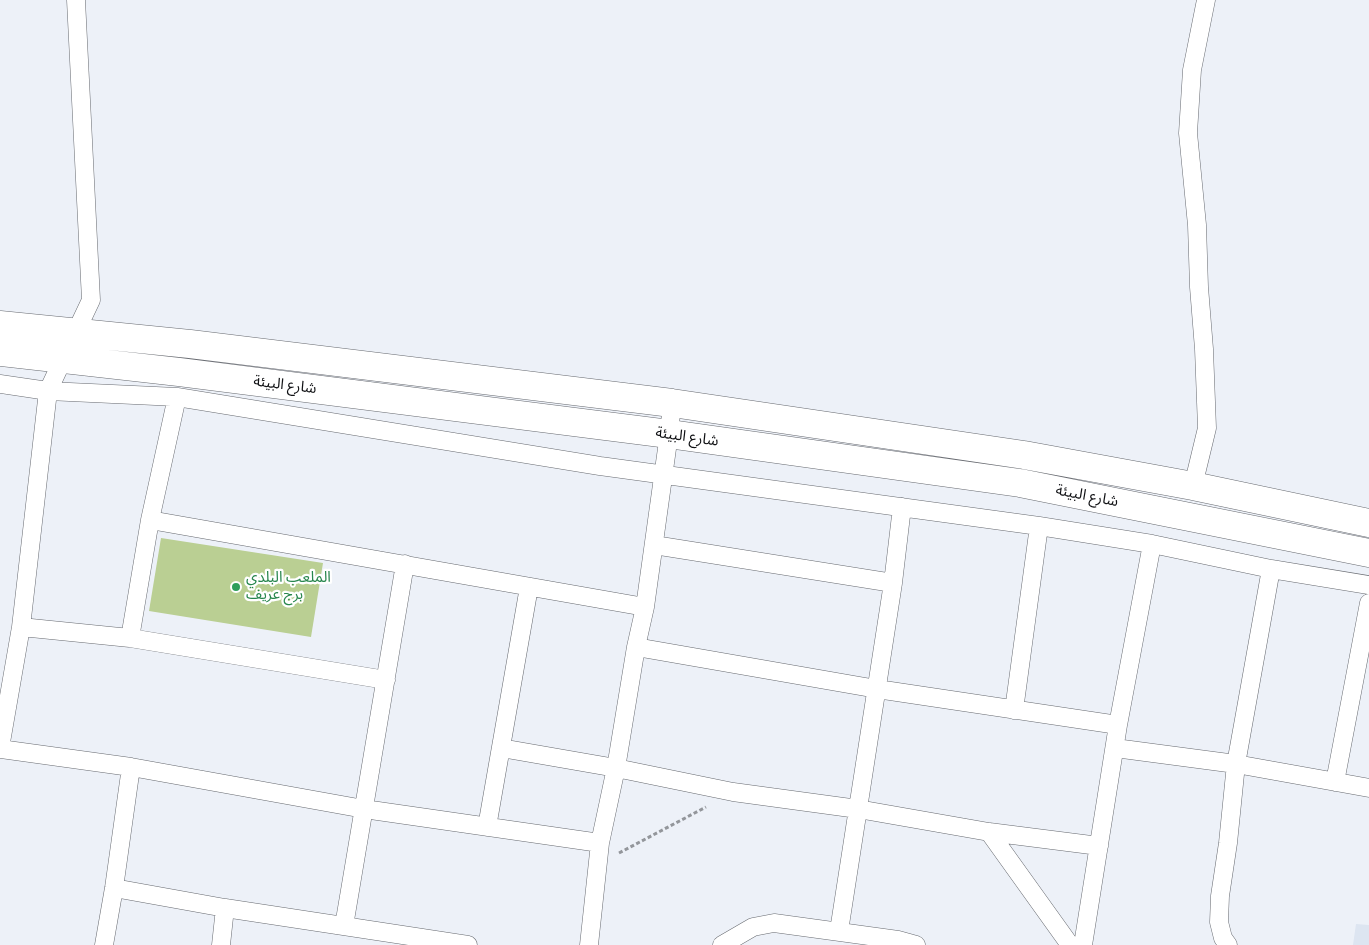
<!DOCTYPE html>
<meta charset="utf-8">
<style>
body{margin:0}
canvas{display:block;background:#edf1f8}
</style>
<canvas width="1369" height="945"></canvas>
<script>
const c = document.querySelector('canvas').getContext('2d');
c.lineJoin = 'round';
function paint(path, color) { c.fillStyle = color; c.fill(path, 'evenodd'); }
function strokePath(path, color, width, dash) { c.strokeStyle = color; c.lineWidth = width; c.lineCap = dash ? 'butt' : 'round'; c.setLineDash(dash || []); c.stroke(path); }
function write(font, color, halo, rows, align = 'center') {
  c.font = font + ' Karla,"Noto Sans Arabic",sans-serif'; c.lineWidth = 4.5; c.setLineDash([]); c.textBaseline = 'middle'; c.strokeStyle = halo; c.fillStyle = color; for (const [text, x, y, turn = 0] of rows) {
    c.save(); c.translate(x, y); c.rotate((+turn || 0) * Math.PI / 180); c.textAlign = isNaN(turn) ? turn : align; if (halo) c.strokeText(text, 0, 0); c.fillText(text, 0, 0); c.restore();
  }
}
paint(new Path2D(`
 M1356 924 1369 925V945H1353Z`), '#dde5f1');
paint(new Path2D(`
 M161 538 323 563 311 637 149 611Z`), '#bacf93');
const minor = new Path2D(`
 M0 384 48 391 177 397 600 466 1039 526 1152 544 1271 569 1369 585
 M1193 486 1207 428 1204 349 1199 287 1197 225 1188 133 1192 70 1206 0
 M150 520 645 607
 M654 545 893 583
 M21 627 130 638 386 680
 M130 638 150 520 177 397
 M636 647 877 689 1118 725
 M1014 710 1039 526
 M0 748 21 627 48 391 91 300 76 0
 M501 748 616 768 733 792 858 809 989 832 1099 846
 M1115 748 1236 764 1369 788
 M0 749 131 767 364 809 600 843
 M1335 782 1369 603
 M487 827 529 587
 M989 832 1070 945
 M114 888 225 908 468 945
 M344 926 405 564
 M839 931 893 583 902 507
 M104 945 114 888 131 767
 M221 945 225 908
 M589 945 600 843 616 768 636 647 645 607 669 434 672 403
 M722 945 753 927 774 923 898 940 916 945
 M1083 945 1118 725 1152 544
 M1228 945 1223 938 1219 922 1220 896 1228 843 1236 764 1271 569`);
const primary = new Path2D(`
 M0 325 190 344 672 403 1024 455 1193 486 1369 523
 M0 352 179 372 669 434 1020 483 1369 553`);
strokePath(minor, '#676a70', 19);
strokePath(primary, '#676a70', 29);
strokePath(new Path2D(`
 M619 853 706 807`), '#93969b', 3, [4, 2.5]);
strokePath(minor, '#fff', 18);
strokePath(primary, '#fff', 28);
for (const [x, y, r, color] of [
 [236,587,5,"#2e9e5b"]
]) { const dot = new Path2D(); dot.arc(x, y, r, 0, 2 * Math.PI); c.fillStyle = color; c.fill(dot); strokePath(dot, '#fff', 2); }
write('15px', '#101114', '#fff', [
 ["شارع البيئة",285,385,7],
 ["شارع البيئة",687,437,8],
 ["شارع البيئة",1087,496,11]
]);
write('15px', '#27864d', '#fff', [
 ["الملعب البلدي",246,578],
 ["برج عريف",246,595]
], 'left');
</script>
